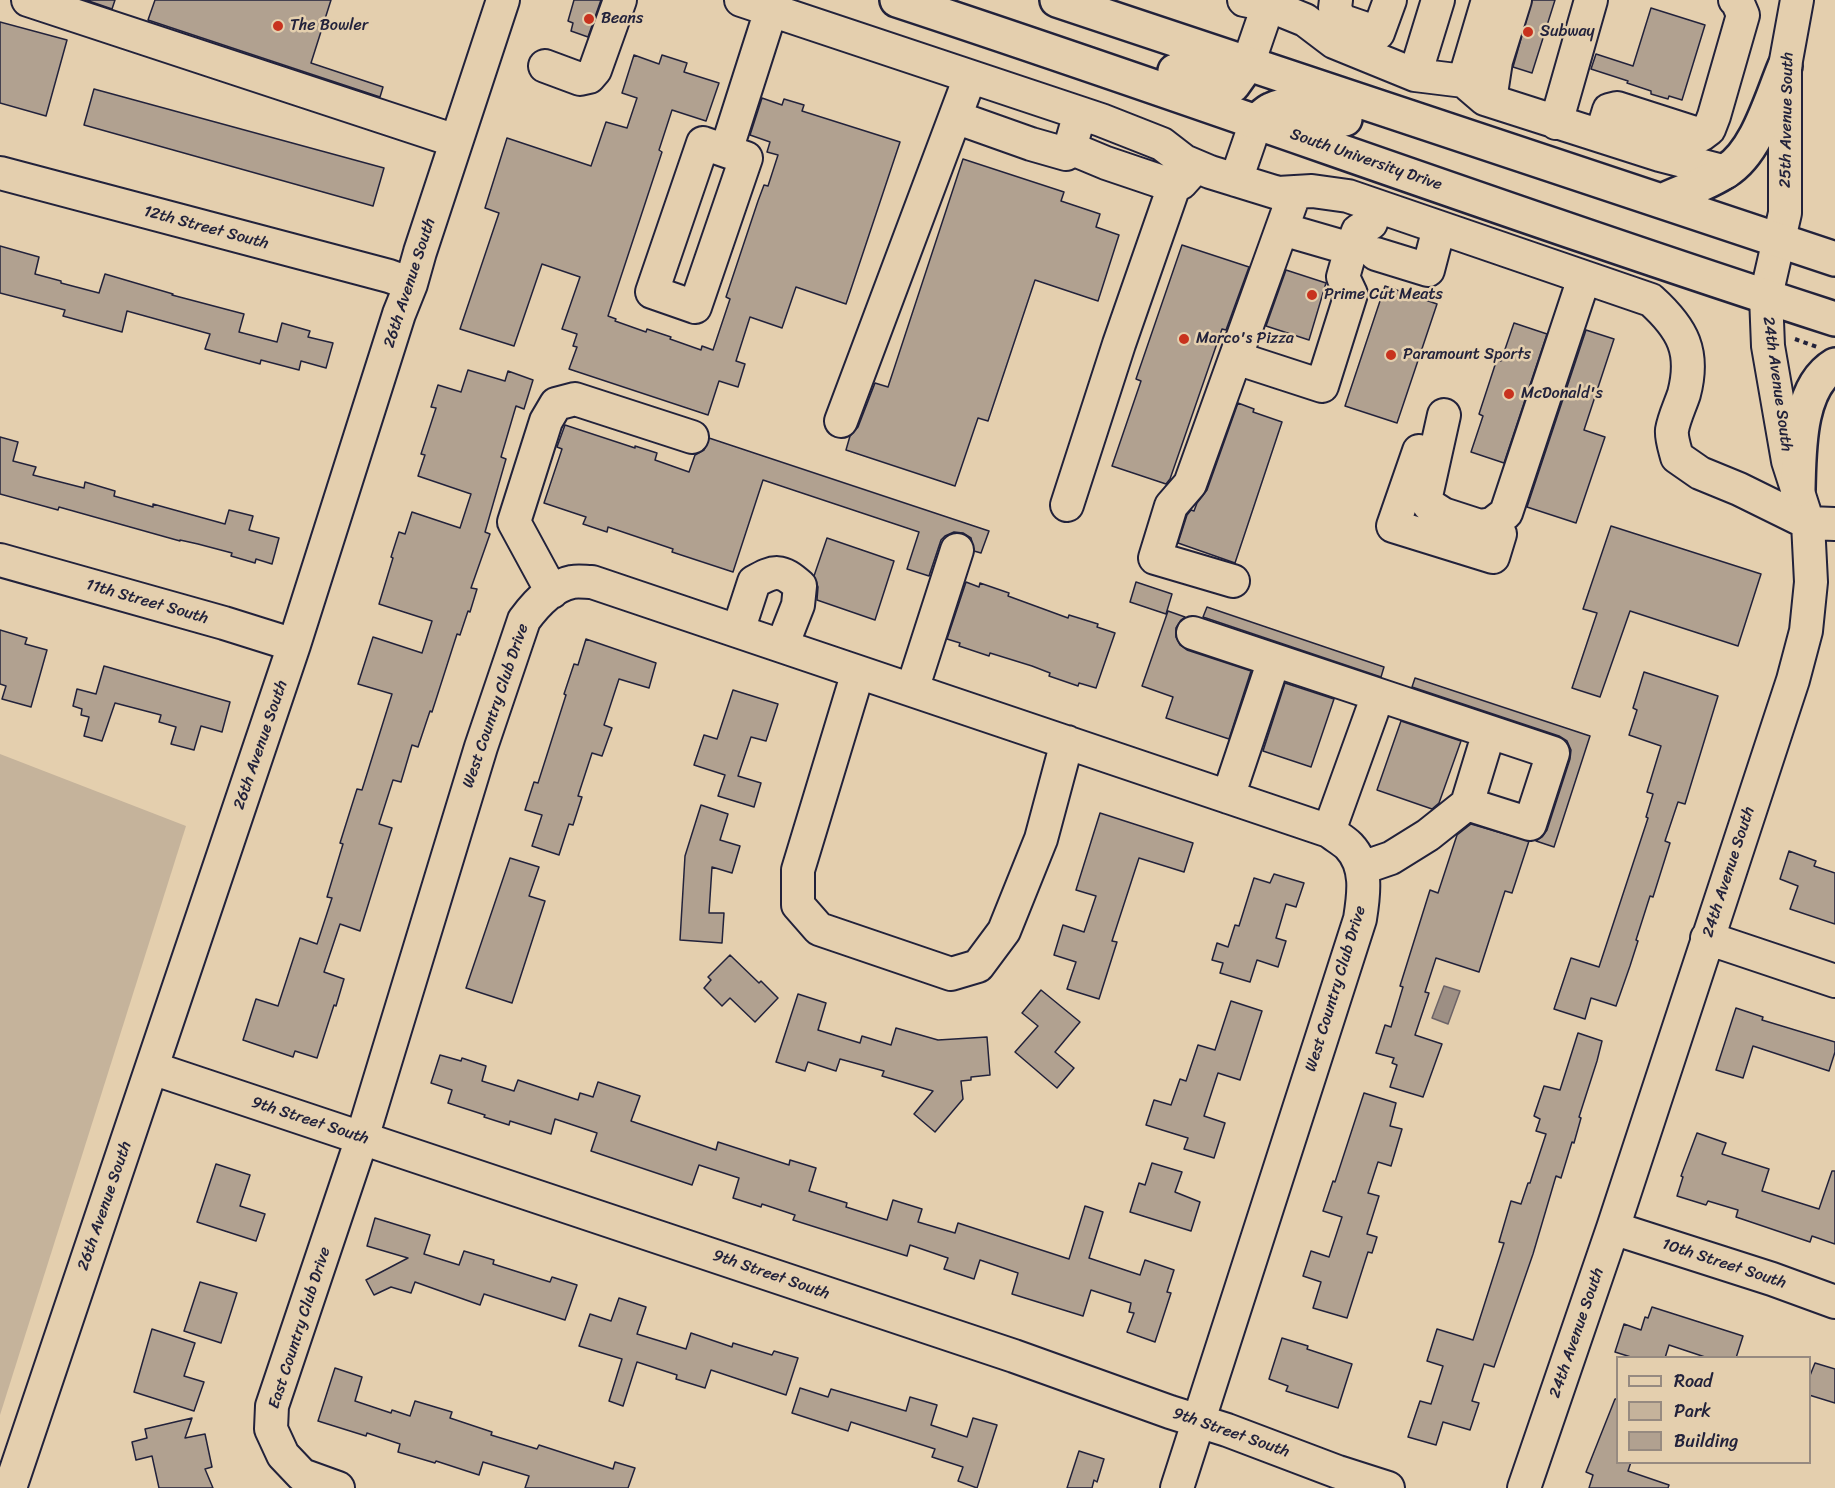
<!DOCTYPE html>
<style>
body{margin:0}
#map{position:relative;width:1835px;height:1488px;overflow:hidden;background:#e4cfae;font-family:Sriracha,sans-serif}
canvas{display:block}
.legend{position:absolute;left:1616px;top:1356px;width:195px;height:108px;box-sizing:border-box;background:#e4cfae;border:2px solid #968a80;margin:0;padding:8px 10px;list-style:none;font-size:18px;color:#22223b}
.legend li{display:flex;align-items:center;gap:12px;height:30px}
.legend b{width:30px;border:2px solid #968a80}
</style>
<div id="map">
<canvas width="1835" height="1488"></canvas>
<ul class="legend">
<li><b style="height:8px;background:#e4cfae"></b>Road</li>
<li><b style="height:16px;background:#c5b39b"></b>Park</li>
<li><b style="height:16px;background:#b1a190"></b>Building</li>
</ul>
</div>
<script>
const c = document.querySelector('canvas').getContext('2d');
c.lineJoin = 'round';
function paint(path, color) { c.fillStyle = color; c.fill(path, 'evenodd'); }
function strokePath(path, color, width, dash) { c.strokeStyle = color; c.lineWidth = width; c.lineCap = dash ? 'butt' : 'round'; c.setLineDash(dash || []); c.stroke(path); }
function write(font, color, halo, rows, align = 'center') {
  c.font = font + ' Sriracha,sans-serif'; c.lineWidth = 5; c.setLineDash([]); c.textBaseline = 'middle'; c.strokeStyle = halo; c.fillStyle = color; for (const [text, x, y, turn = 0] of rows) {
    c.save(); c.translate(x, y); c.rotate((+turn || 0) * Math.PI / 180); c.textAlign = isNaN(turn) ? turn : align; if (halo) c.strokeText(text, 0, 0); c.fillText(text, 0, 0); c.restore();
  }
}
paint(new Path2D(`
 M0 754 186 826 0 1415Z`), '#c5b39b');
const water = new Path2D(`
 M1444 986 1460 991 1448 1024 1432 1018Z`);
paint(water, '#9d8f84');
strokePath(water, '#6c6367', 1.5);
const building = new Path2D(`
 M86 0H115L112 9Z
 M155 0H331L311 63 383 87 380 97 148 20Z
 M574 0H601L588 37 571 31 573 23 568 21Z
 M1532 0H1555L1532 73 1513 67Z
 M1651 8 1705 25 1682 100 1669 96 1668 99 1651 94V91L1627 83 1628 81 1591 69 1596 54 1633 66Z
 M0 22 67 40 46 116 0 103Z
 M634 55 659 64 662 55 687 63 684 72 719 83 706 121 672 110 659 150 662 152 608 316 616 319 615 321 646 332 647 329 671 337 670 339 701 350 702 346 713 350 730 299 726 297 758 201 764 185 768 186 778 155 767 152 770 142 750 135 762 98 782 105 784 99 804 105 802 111 900 142 846 304 796 287 782 328 750 317 736 361 745 364 738 387 719 381 708 415 569 369 577 347 573 346 577 334 562 329 580 277 542 264 514 346 460 329 499 213 485 208 507 138 591 166 606 122 627 128 637 98 622 93Z
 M94 89 384 168 373 206 84 125Z
 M963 159 1064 192 1061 201 1100 214 1096 227 1119 235 1098 301 1035 280 988 421 978 418 955 486 846 450 850 436 858 427 875 383 888 387Z
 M1182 245 1249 267 1226 330 1222 329 1170 479 1166 484 1112 466 1141 381 1136 379Z
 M0 246 39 257 35 274 61 281V283L99 293 105 274 173 294 172 295 244 314 239 332 277 342 282 323 310 331 308 337 333 343 326 368 301 361 299 370 261 360 260 364 205 349 210 334 127 311 122 332 63 316 65 310 0 293Z
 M1286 270 1326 283 1309 340 1266 326Z
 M1385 286 1437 304 1397 423 1345 406Z
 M1514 323 1547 334 1504 463 1471 452 1483 416 1479 414 1497 359 1501 361Z
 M1586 330 1614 339 1584 430 1605 437 1576 523 1527 507Z
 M468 370 505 381 508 371 533 380 524 409 516 406 501 457 506 459 485 532 490 534 471 588 477 589 470 612 468 611 460 635 457 634 432 712 430 711 418 747 412 745 401 782 393 780 379 824 392 828 360 931 340 924 324 972 344 979 336 1006 334 1005 317 1058 295 1051 293 1057 243 1040 256 999 278 1006 300 938 317 944 332 898 327 897 343 844 340 843 357 789 362 790 392 694 358 684 373 637 422 653 432 621 379 604 393 558 391 557 399 532 405 534 412 512 460 528 471 494 418 476 425 455 421 454 436 408 431 407 438 385 461 392Z
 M1238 403 1254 409 1253 412 1282 422 1235 563 1178 543 1187 515 1191 510 1194 511 1197 503 1207 490Z
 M565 425 635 448V446L657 453 655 460 689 472 695 455 704 450 709 438 989 531 981 553 974 551 971 538 963 533 954 532 945 536 941 540 929 576 907 569 919 532 763 480 733 572 672 552 673 549 608 527 607 532 583 524 586 517 544 503 562 449 557 447Z
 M0 437 18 442 13 461 36 467 33 475 84 488 85 482 115 491 114 496 153 507V504L225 524 229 510 253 516 249 530 279 538 272 564 256 559 255 563 231 556 232 553 198 544 180 540V541L59 507 58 510 0 494Z
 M1611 526 1761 574 1738 646 1630 611 1600 697 1572 688 1597 613 1583 609Z
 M827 538 894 561 875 620 817 600 818 587 814 576Z
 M966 582 979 587 980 583 1009 593 1008 596 1068 618 1069 615 1098 624 1097 627 1115 633 1096 688 1079 683 1078 686 1049 676 1050 673 1032 666 990 653 989 656 959 646 960 643 947 639Z
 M1136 582 1172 594 1166 614 1130 602Z
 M1207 607 1384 667 1381 677 1203 617Z
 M1168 611 1185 617 1181 620 1176 628V637L1180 645 1187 650 1251 671 1229 739 1166 718 1173 697 1142 686Z
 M0 630 27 638 25 644 47 650 31 707 2 699 6 686 0 684Z
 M586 639 656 663 649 688 619 679 604 725 612 728 602 756 592 753 578 796 582 797 573 825 569 824 559 855 532 846 542 815 525 810 534 782 538 783 566 695 564 694 574 664 578 665Z
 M104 666 230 702 222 732 201 726 194 750 171 744 176 727 159 722 161 715 115 703 102 741 84 736 89 717 81 715 82 709 73 706 77 689 96 694Z
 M1644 672 1718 696 1685 804 1678 802 1665 841 1670 843 1653 897 1650 896 1636 940 1638 941 1630 966 1616 1006 1591 998 1585 1019 1554 1009 1571 958 1599 967 1648 818 1646 817 1653 794 1647 792 1661 746 1629 735 1637 710 1633 708Z
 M1415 678 1590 736 1554 847 1536 841 1542 837 1547 830 1570 759 1571 750 1567 741 1559 736 1412 687Z
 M1285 683 1334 699 1311 767 1263 751Z
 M733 690 778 704 766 741 751 737 738 776 761 783 754 807 718 796 725 775 694 765 704 735 717 739Z
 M1401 721 1461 741 1439 803 1432 809 1377 790Z
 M701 805 728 814 720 840 740 846 732 873 712 867 709 913H724L722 943 680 940 685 856Z
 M1100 813 1193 843 1184 872 1139 858 1112 941 1117 942 1099 999 1067 989 1076 962 1054 955 1063 925 1084 932 1096 896 1076 890Z
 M1471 824 1529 841 1512 893 1505 891 1479 972 1436 958 1425 992 1429 993 1415 1035 1442 1044 1423 1097 1390 1087 1397 1065 1392 1063 1394 1058 1376 1053 1385 1025 1391 1027 1403 987 1400 986 1430 890 1438 893 1457 835Z
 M1789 851 1816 861 1814 866 1835 873V924L1790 909 1798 886 1780 879Z
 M510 858 539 867 529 896 545 901 512 1003 466 988Z
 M1274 874 1304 883 1296 907 1286 904 1276 938 1286 941 1278 967 1257 960 1250 982 1220 973 1223 963 1212 960 1217 943 1228 947 1235 925 1239 926 1254 878 1270 883Z
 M730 955 759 983 761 981 778 998 755 1022 730 998 722 1006 704 988 711 980 708 977Z
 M1041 990 1080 1022 1055 1052 1074 1068 1057 1088 1015 1052 1038 1026 1022 1013Z
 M798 994 826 1003 818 1030 860 1043 862 1036 891 1045 896 1028 938 1040 987 1037 990 1075 971 1077V1080L961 1081 963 1099 935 1132 914 1114 933 1091 882 1076 884 1071 840 1059 836 1071 808 1062 805 1071 776 1062Z
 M1231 1001 1262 1011 1240 1080 1218 1073 1204 1116 1225 1123 1214 1158 1184 1149 1188 1138 1146 1125 1154 1100 1171 1105 1180 1079 1186 1081 1198 1045 1215 1050Z
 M1736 1008 1763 1017 1762 1020 1835 1042V1052L1829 1071 1753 1046 1743 1078 1716 1070Z
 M1578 1033 1602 1041 1597 1061 1579 1117 1581 1118 1574 1143 1572 1142 1561 1178 1556 1176 1533 1254 1494 1367 1484 1364 1472 1401 1479 1403 1470 1430 1443 1422 1436 1445 1408 1437 1420 1401 1431 1404 1443 1366 1427 1361 1437 1329 1473 1340 1504 1243 1499 1242 1511 1201 1521 1204 1528 1183H1530L1546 1134 1536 1131 1540 1119 1534 1116 1544 1086 1560 1090Z
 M440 1055 461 1061 462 1058 486 1066 482 1081 514 1091 518 1080 578 1100 580 1093 593 1097 598 1082 640 1096 631 1121 716 1150 718 1142 789 1165 790 1160 816 1168 809 1191 847 1203 846 1207 887 1220 893 1200 922 1209 918 1222 955 1233 958 1223 1069 1259 1085 1206 1103 1212 1089 1258 1140 1275 1145 1260 1174 1270 1167 1292 1171 1293 1155 1342 1127 1332 1134 1313 1129 1312 1131 1303 1091 1290 1083 1316 1012 1294 1018 1273 980 1260 974 1279 944 1269 948 1258 910 1245 907 1256 793 1220 795 1215 762 1204 761 1207 733 1198 739 1178 699 1165 692 1185 591 1151 597 1133 555 1119 551 1134 510 1121 509 1125 484 1117 485 1115 448 1103 452 1090 431 1083Z
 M1364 1093 1396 1103 1390 1126 1402 1129 1391 1166 1378 1162 1368 1193 1379 1196 1367 1234 1377 1237 1372 1253 1368 1252 1347 1318 1313 1308 1321 1282 1303 1276 1311 1251 1329 1257 1342 1217 1323 1211 1333 1181 1335 1182Z
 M1697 1133 1726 1143 1722 1154 1769 1169 1762 1191 1819 1209 1832 1171H1835V1244L1812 1236 1810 1242 1736 1217 1738 1210 1708 1201 1706 1205 1677 1196 1683 1177 1681 1176Z
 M1152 1163 1182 1172 1175 1192 1200 1202 1191 1231 1130 1212 1139 1183 1145 1185Z
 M216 1164 250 1175 240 1206 265 1214 256 1241 197 1222Z
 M375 1218 430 1235 424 1254 459 1265 464 1251 494 1260 493 1264 550 1282 552 1277 577 1285 565 1320 484 1294 480 1305 415 1282 411 1293 391 1287 374 1295 366 1280 408 1258 367 1246Z
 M200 1282 237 1293 221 1343 184 1331Z
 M619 1298 646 1307 637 1334 686 1349 691 1333 732 1347 733 1343 772 1355 774 1351 798 1358 786 1395 711 1370 705 1388 676 1379 677 1375 637 1362 623 1406 609 1401 622 1359 579 1346 590 1314 611 1321Z
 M1652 1307 1743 1336 1736 1358H1708L1669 1345 1665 1358H1634L1615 1352 1624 1324 1641 1330 1645 1317 1648 1318Z
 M152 1329 195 1343 184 1376 204 1382 194 1411 134 1392Z
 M1282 1338 1308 1346 1307 1349 1352 1364 1338 1408 1286 1391 1288 1386 1269 1379Z
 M1815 1363 1835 1369V1403L1809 1395V1378Z
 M335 1368 362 1377 355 1401 391 1413 392 1410 410 1416 415 1401 452 1412 450 1418 492 1432 491 1435 537 1449 539 1445 613 1469 615 1462 635 1468 628 1488H525L529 1476 483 1462 479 1475 436 1461 435 1463 398 1452 400 1444 367 1433 366 1436 318 1421Z
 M800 1388 828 1397 831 1389 906 1411 910 1397 937 1405 931 1425 967 1437 973 1418 997 1425 977 1488 958 1481 963 1467 932 1457 935 1449 851 1422 848 1431 792 1413Z
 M1615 1399H1617V1462H1631L1628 1471 1669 1485 1668 1488H1589L1593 1475 1586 1472Z
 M192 1418 185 1438 205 1434 212 1467 205 1469 213 1488H159L152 1456 136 1460 132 1442 147 1438 145 1429Z
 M1079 1451 1104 1459 1097 1482 1094 1480 1092 1488H1067Z`);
paint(building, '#b1a190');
strokePath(building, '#22223b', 1.5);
const minor = new Path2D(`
 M28 0 456 141
 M741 0 1101 120 1162 144 1184 161 1210 172 1278 193 1312 191 1348 196 1651 300C1683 329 1695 352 1684 394 1680 406 1674 418 1672 430 1671 438 1675 449 1677 457L1700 473 1739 489 1808 523 1835 524
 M1244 0 1268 5 1305 20 1334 42 1415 75 1464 81 1485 99 1660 155 1726 172
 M1336 0 1335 8 1340 20 1378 33 1390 0
 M1248 64 1270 0
 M545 66 580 79 589 77 595 70 620 0
 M1415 75 1438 0
 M1464 81 1488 0
 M1490 100 1496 61 1515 0
 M955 117 1031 144 1066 154 1070 148 1080 113
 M1556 123 1591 0
 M1601 136 1609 110 1617 108 1701 135 1709 129 1714 116 1743 15 1737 1 1735 0
 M1070 148 1106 163 1174 186 1181 183 1190 173
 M726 151 746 158 695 307 652 292 703 143 726 151 771 10
 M0 173 389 276 411 284
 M1236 180 1256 122
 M1282 229 1351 249
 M1376 254 1428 270 1439 228
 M1236 358 1322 386 1351 294 1343 277 1351 249 1358 231 1371 223 1376 206
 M1444 415 1426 496 1429 505 1443 514 1480 526 1492 524 1506 513 1584 278
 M841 421 970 77
 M1419 451 1393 526 1493 557 1500 534
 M1067 505 1119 344 1174 186
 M0 560 224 623 294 645
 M1233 581 1155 558 1171 506 1190 484 1295 192
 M552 592 514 522 546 421 556 404 575 399 692 437
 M738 631 754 582C775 570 781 569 800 586L798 605 782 646
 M1193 633 1553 753 1530 824 1467 804 1428 835 1391 858 1362 868
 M858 672 798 870V905L819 929 951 974 978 966 1004 931 1041 839 1067 742
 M912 690 957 550
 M1228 797 1274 660
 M1467 804 1489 732
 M1329 831 1378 695
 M1707 938 1835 981
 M152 1068 1014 1356 1170 1412 1227 1430 1338 1472 1388 1488
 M1613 1228 1772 1279 1835 1302
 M10 1488 294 645 399 314 411 284 420 252 503 0
 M338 1488 302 1475 283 1455 271 1429 272 1406 362 1138 481 747 524 620C535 605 552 586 572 582 578 581 586 582 592 582L1329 831C1335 836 1343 840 1349 846 1368 866 1364 894 1360 919L1177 1488
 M1524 1488 1613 1228 1793 680 1806 631 1811 582 1808 523 1788 461 1768 346 1766 296 1785 213V66L1797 0`);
const major = new Path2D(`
 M897 0C1211 103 1521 218 1835 319
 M1057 0 1835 259
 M1175 71 1218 84 1233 85 1248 64
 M1256 122C1261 118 1266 112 1271 110 1294 98 1322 112 1345 119
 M1662 201C1683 191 1707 184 1726 171 1757 152 1771 99 1785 66
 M1798 489C1799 451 1798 387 1835 365`);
strokePath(minor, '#22223b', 36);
strokePath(major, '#22223b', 38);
strokePath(new Path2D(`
 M1795 339 1817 347`), '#22223b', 4, [4.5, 4.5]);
strokePath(minor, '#e4cfae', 32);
strokePath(major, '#e4cfae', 33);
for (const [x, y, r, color] of [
 [589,19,6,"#c8321e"],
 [278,26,6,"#c8321e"],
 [1528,32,6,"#c8321e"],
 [1312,295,6,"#c8321e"],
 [1184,339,6,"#c8321e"],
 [1391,355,6,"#c8321e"],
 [1509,394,6,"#c8321e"]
]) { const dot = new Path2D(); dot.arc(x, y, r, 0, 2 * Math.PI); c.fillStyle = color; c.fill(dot); strokePath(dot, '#e4cfae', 2); }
write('16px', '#22223b', '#e4cfae', [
 ["Beans",601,19],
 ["The Bowler",290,26],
 ["Subway",1540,32],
 ["Prime Cut Meats",1324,295],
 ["Marco's Pizza",1196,339],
 ["Paramount Sports",1403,355],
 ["McDonald's",1521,394]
], 'left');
write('16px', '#22223b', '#e4cfae', [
 ["25th Avenue South",1787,120,-89],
 ["South University Drive",1366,160,19],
 ["12th Street South",206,228,15],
 ["26th Avenue South",410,283,-72],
 ["24th Avenue South",1777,384,82],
 ["11th Street South",147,602,16],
 ["West Country Club Drive",496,706,-71],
 ["26th Avenue South",261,745,-71],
 ["24th Avenue South",1729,872,-72],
 ["West Country Club Drive",1336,989,-73],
 ["9th Street South",310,1121,18],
 ["26th Avenue South",105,1206,-71],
 ["10th Street South",1724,1264,18],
 ["9th Street South",771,1275,19],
 ["East Country Club Drive",300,1328,-72],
 ["24th Avenue South",1577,1333,-71],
 ["9th Street South",1231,1433,19]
]);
</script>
